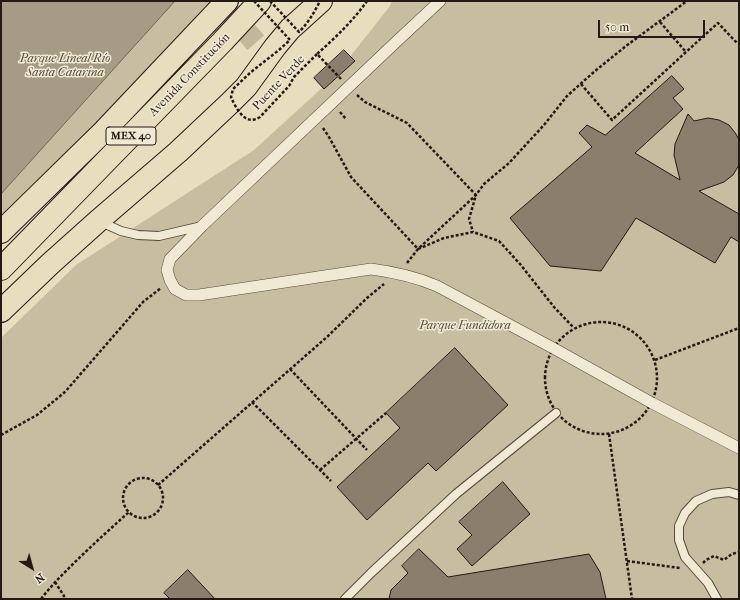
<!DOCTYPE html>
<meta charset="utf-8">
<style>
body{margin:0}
#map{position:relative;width:740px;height:600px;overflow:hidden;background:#e8debd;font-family:"IM FELL French Canon",serif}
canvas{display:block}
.frame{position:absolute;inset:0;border:2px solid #251914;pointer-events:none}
.north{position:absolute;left:12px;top:548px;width:40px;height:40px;-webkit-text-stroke:3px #f0ead4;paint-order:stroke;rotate:143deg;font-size:11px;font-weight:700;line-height:16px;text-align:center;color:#251914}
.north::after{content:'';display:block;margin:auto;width:14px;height:18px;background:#251914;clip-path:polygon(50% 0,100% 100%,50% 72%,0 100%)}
.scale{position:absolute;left:598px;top:20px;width:107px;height:18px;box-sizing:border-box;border:2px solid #251914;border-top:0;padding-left:5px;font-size:12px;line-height:14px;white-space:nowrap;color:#251914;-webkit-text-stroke:3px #f0ead4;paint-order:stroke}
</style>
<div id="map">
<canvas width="740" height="600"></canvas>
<div class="frame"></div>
<div class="north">N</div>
<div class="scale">50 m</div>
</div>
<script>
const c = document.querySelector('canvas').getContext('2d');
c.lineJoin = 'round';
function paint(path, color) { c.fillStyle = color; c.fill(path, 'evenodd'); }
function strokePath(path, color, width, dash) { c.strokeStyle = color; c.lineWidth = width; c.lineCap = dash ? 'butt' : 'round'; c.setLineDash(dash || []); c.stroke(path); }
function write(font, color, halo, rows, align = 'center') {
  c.font = font + ' "IM FELL French Canon",serif'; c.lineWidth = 3; c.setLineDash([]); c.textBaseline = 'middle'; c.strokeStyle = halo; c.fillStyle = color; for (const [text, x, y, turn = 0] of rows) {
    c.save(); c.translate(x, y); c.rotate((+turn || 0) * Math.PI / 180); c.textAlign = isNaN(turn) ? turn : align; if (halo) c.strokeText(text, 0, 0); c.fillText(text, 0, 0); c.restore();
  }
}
paint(new Path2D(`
 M1 1H215L170 50 1 218Z
 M392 1H739V599H1V338L76 265 254 150 334 77 390 6Z`), '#c7bda0');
const water = new Path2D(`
 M1 1H175L1 194Z`);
paint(water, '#a69b84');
strokePath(water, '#726757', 1);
const building = new Path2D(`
 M344 50 355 61 324 89 314 78Z
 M672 76 684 89 673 98 683 109 635 153 680 180 674 155 675 144 688 114 694 121 708 118 719 120 729 125 736 134 739 140V165L733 175 724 182 699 191 739 214V242L731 237 715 263 636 218 601 271 550 266 510 218 592 147 579 133 587 125 605 135Z
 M455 348 508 405 436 471 428 463 367 520 337 487 400 428 386 413Z
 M503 482 530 514 472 566 457 549 472 535 459 522Z
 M419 549 448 577 589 554 600 572 606 599H389L391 590 408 573 402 566Z
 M188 570 215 599H170L164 593Z`);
paint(building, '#8a7f6c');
strokePath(building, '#251914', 1);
strokePath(new Path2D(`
 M220 1 256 43`), '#c1b79b', 22, [22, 11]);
const service = new Path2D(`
 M101 222 121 231 138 235 159 236 202 226
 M345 599 371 573 456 494 556 413
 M717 599 708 583 685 557 679 540V526L685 513 696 501 712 494 729 492 739 495`);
const pedestrian = new Path2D(`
 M440 1 396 42 202 226 170 259 167 270 170 280 175 289 186 295H199L371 269C394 272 416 277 437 286L553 348 652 403 739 448`);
const trunk = new Path2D(`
 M1 232 104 131 227 1
 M1 269 223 41 260 1
 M1 311 50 264 98 221 178 152 230 103 246 87 275 47 290 29 321 1`);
strokePath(service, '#564a3e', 10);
strokePath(pedestrian, '#564a3e', 12);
strokePath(trunk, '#251914', 24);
strokePath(new Path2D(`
 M660 22 686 52
 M341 79 317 54C335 38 353 21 367 1
 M581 84 612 120 686 52 718 23 737 43 739 42
 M357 95 365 102 407 123 476 195 469 219 473 232
 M340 112 346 119
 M323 128 329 137 351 177 418 249 444 238 473 232 499 241 520 264 554 307 574 328
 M407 263 418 249 476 195 484 184 509 163 544 125 567 96 595 71 626 46 687 1
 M545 378a56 56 0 1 1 112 0a56 56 0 1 1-112 0Z
 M655 360 739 328
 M290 369 367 450
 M252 402 331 481
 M609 434 632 599
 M1 435 37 415 65 392 143 302 161 288
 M320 470 386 413
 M123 498a20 20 0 1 1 40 0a20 20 0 1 1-40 0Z
 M158 485 327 337 367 298 384 284
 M627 561 680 568
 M703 563 706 560 714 556 724 560 732 554 739 552
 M55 582 64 596V599
 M41 599C50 587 60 577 70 567 89 548 109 530 129 512`), '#251914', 2.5, [3, 2]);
strokePath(service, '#f0ead4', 8);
strokePath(pedestrian, '#f0ead4', 11);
strokePath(trunk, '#e8debd', 22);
strokePath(new Path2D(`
 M254 1 290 40 279 50 251 72 233 89 231 97C236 108 245 127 260 117L289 86 294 77 317 54
 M270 1 299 32C308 23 314 13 320 1`), '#251914', 2.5, [3, 2]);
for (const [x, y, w] of [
 [131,136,50]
]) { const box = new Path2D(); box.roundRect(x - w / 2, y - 9, w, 18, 3); c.fillStyle = '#f0ead4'; c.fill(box); strokePath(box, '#251914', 1); }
write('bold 11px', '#251914', null, [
 ["MEX 40",131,136]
]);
write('italic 12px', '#564a3e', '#f0ead4', [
 ["Parque Lineal Río",65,59],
 ["Santa Catarina",65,73],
 ["Parque Fundidora",465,326]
]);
write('12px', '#251914', '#f0ead4', [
 ["Avenida Constitución",190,75,-46],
 ["Puente Verde",279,83,-47]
]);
</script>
